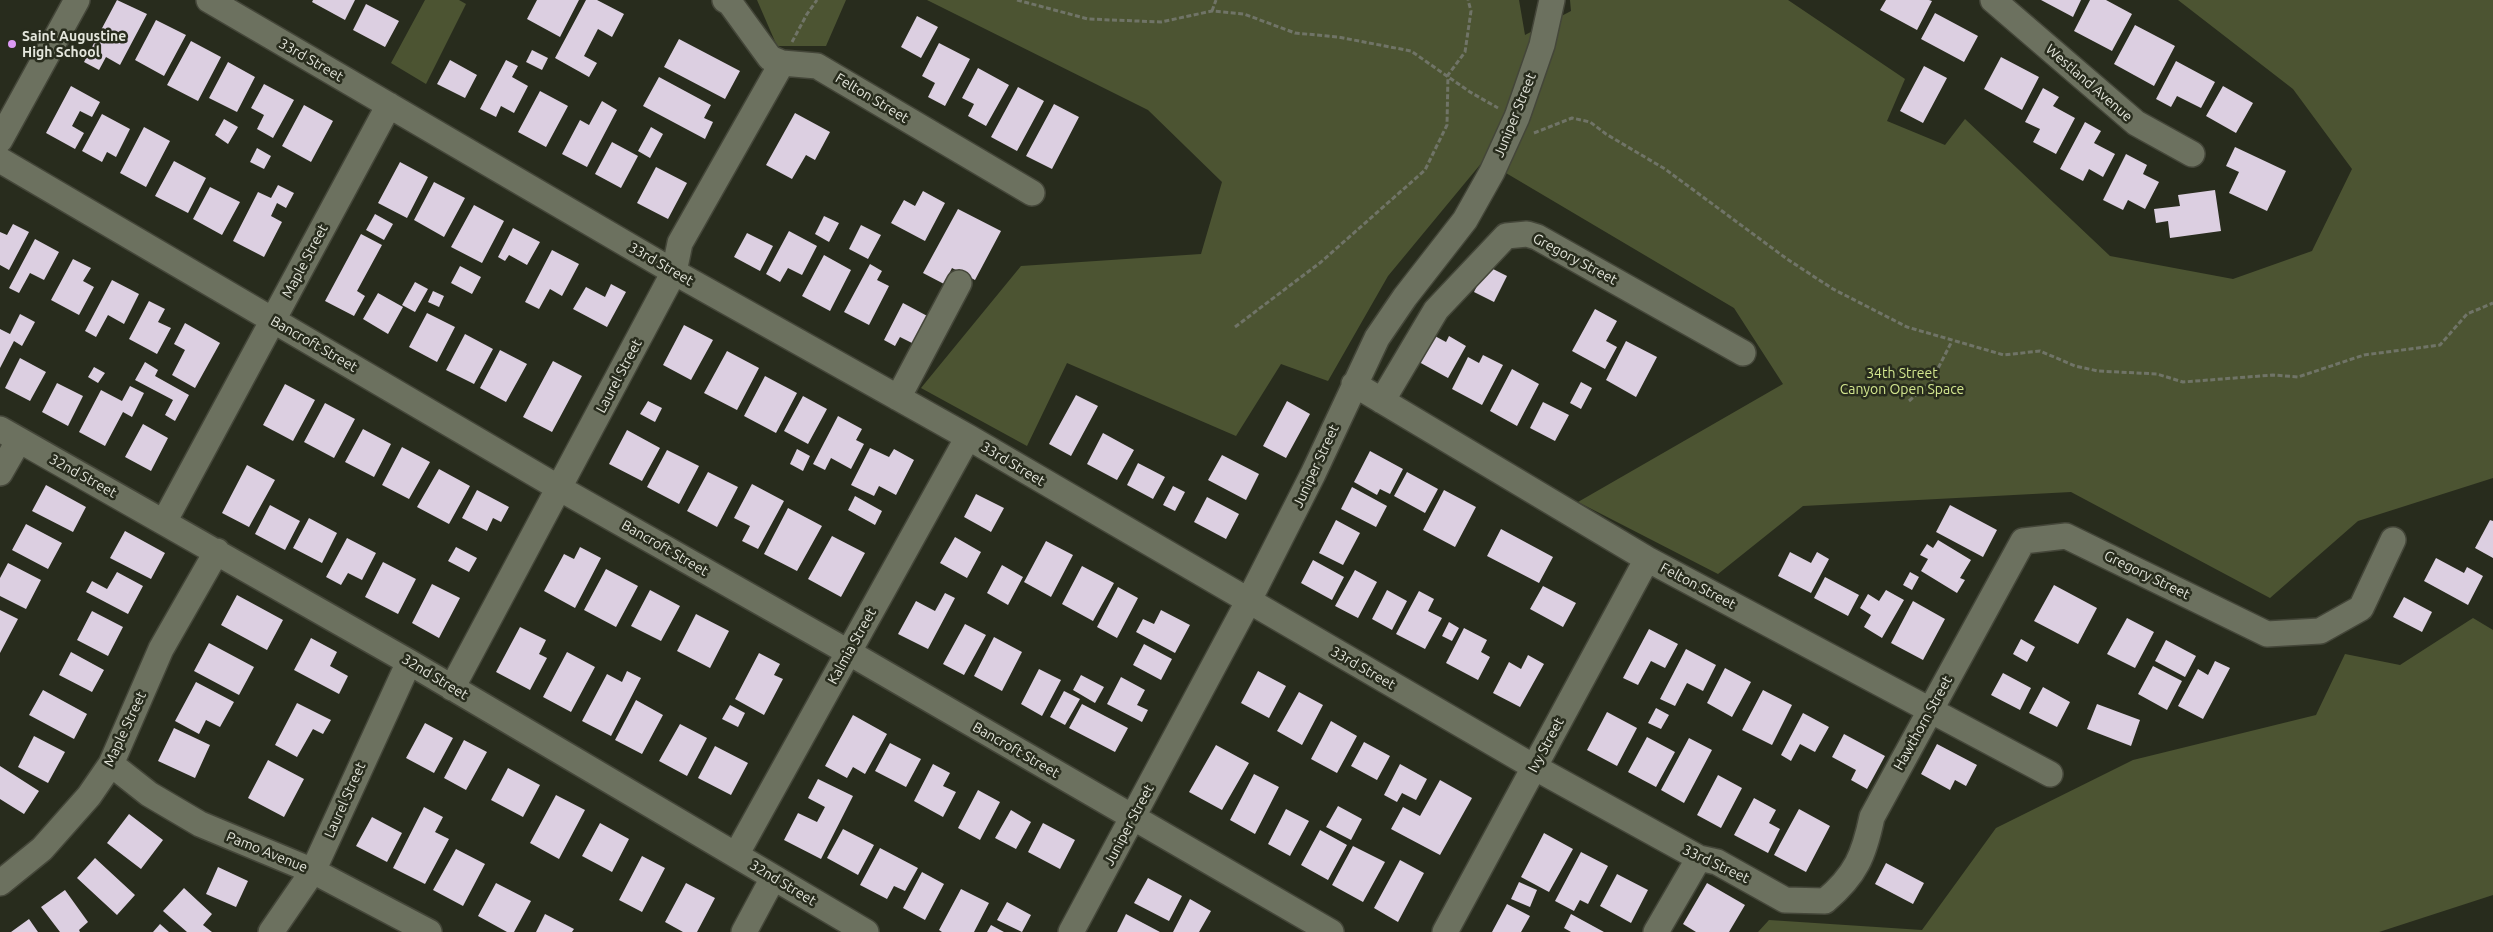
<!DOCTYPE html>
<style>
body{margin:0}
canvas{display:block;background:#282c1d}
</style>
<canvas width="2493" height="932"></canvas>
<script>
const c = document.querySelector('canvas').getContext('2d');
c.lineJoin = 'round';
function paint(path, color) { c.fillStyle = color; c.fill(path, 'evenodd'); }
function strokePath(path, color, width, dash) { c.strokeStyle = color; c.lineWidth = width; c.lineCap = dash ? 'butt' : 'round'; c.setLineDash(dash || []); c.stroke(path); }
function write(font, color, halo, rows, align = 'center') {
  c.font = font + ' Ubuntu,sans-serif'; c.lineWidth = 5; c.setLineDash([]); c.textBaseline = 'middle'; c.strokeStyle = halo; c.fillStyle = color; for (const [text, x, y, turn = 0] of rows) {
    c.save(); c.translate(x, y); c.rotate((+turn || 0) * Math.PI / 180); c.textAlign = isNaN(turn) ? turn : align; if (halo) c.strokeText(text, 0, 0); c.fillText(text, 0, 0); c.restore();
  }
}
paint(new Path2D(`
 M425 0H459L466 4 426 84 391 63Z
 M757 0H846L826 46H777Z
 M927 0H1519L1525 35 1571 11 1570 0H1788L1905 79 1887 121 1945 145 1965 119 2110 256 2233 279 2312 251 2352 169 2293 89 2178 0H2493V478L2358 521 2270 598 2071 492 1803 506 1718 574 1578 502 1783 384 1734 308 1484 160 1388 276 1328 381 1281 364 1236 436 1067 363 1027 446 921 388 1021 266 1201 254 1222 182 1148 110Z
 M2473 618 2493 630V895L2379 932H1758L1769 920 1922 930 1996 828 2133 760 2316 715 2345 654 2400 665Z`), '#4c5432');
paint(new Path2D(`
 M117 0 147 14 120 65 106 57 99 70 84 62Z
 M313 0H355L345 20 312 2Z
 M537 0H579L560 37 527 19Z
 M586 0H597L624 14 612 37 598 29 584 56 597 63 589 77 555 58Z
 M1886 0H1929L1932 1 1917 30 1880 10Z
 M2041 0H2081L2073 17Z
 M2090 0H2106L2132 14 2112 51 2074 31Z
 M366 4 399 21 385 47 353 30Z
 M1935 13 1978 36 1964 62 1921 39Z
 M917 16 938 27 921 58 901 47Z
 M156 20 186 35 164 76 135 60Z
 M2135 25 2175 46 2154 86 2114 64Z
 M679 39 740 71 725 99 664 67Z
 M191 41 221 57 198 101 167 85Z
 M939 43 970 59 945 106 928 97 935 83 922 76Z
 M532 50 548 58 542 70 526 62Z
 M2001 57 2039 77 2022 110 1984 89Z
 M450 60 477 75 465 98 437 84Z
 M506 60 518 66 512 77 528 86 514 113 501 106 496 117 480 109Z
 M2176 61 2215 82 2201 108 2177 96 2171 107 2156 99Z
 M228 62 255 77 237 112 209 98Z
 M1924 66 1947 78 1923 123 1900 111Z
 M978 68 1009 85 986 126 968 116 974 104 962 98Z
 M659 77 711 105 704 118 713 122 705 139 643 106Z
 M264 84 294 100 273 138 257 129 264 115 251 108Z
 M71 86 100 102 92 117 80 111 72 126 84 133 75 149 46 133Z
 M2223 86 2253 103 2236 133 2206 116Z
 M1018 87 1044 101 1017 151 991 137Z
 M2043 88 2059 97 2053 106 2075 118 2056 154 2033 142 2040 129 2025 122Z
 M540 91 568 106 546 147 518 132Z
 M602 101 617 110 587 167 562 154 580 120 589 125Z
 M1054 104 1079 117 1052 169 1026 156Z
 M304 105 333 121 311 162 282 146Z
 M795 113 830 132 815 160 806 155 792 179 766 165Z
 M102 114 130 129 116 157 107 152 102 162 82 151Z
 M224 119 238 127 228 144 215 135Z
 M2085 122 2101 131 2094 143 2115 154 2103 177 2089 169 2083 181 2060 169Z
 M144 127 170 141 146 187 120 173Z
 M651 127 663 134 650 158 638 151Z
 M612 142 638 156 621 188 595 174Z
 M2235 147 2286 171 2267 211 2229 193 2239 172 2226 166Z
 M257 148 271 156 264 169 250 162Z
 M2126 154 2147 165 2143 174 2159 182 2145 209 2128 200 2123 210 2103 200Z
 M174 161 206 178 188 213 155 196Z
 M400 162 428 177 407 218 378 203Z
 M656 167 687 183 668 219 637 203Z
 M434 182 465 198 444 237 414 220Z
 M278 185 294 193 286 208 277 203 271 216 282 222 264 257 233 241 258 192 271 198Z
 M210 187 240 202 222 235 193 219Z
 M2215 190 2221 231 2170 238 2168 221 2156 223 2154 209 2180 206 2178 195Z
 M923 191 945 203 925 241 891 223 904 200 915 206Z
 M474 205 504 221 482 263 451 247Z
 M958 209 1001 231 975 280 952 268 944 284 923 273Z
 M375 214 393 224 384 240 366 230Z
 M824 216 839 223 829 242 815 234Z
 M13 224 29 232 9 270 0 265V232L7 235Z
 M861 225 881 235 868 259 849 249Z
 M513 228 540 242 527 265 509 255 505 261 498 257Z
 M789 231 817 246 802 275 788 268 780 282 766 274Z
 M747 233 773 246 760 271 734 257Z
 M361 234 382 245 357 291 365 296 354 316 325 301Z
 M35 239 59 252 44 280 30 273 19 293 9 288Z
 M552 250 579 264 562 296 550 289 539 309 525 302Z
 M824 255 851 270 830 311 802 296Z
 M73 259 91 268 83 281 94 287 79 315 51 300Z
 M870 264 882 271 877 280 889 286 869 325 844 312Z
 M460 266 481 277 472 294 451 283Z
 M1487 266 1507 276 1494 302 1474 292Z
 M112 280 139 294 124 324 108 315 96 337 85 331Z
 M415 282 428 289 415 312 402 305Z
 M611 284 626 292 607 327 573 309 586 287 605 297Z
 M433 291 444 296 439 307 428 302Z
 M378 293 403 307 388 334 363 319Z
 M149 301 165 309 158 322 171 328 157 354 129 339Z
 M903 303 931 318 916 345 900 337 895 346 884 340Z
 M1595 309 1617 321 1606 341 1617 347 1605 369 1572 351Z
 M427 313 455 327 437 362 409 347Z
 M20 314 35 322 22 346 14 341 0 368V329L10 334Z
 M185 323 220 343 195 388 172 375 185 350 174 344Z
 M684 325 713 340 691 380 663 365Z
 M465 334 493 349 474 384 446 370Z
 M1433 335 1446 342 1449 336 1466 346 1448 378 1419 362Z
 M1626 341 1657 357 1636 397 1606 380Z
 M500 350 527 364 506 402 480 388Z
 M727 351 759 368 737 410 704 393Z
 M1483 355 1503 365 1482 405 1452 389 1468 357 1479 363Z
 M20 358 46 372 30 401 5 388Z
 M553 361 582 376 552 432 523 417Z
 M145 362 158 370 155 376 189 395 175 421 165 415 173 400 135 380Z
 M94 367 105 373 98 383 88 377Z
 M1512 369 1539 384 1517 426 1490 411Z
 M765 376 797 393 776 433 744 416Z
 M1581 382 1592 388 1581 409 1570 403Z
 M57 383 83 396 68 426 42 412Z
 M285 384 315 400 293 441 263 425Z
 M130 386 144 393 132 417 123 412 105 446 79 432 101 390 122 401Z
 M1076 395 1098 406 1071 456 1049 444Z
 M803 396 827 409 808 444 784 431Z
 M648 401 662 408 655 422 640 414Z
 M1287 401 1310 414 1286 458 1263 446Z
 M1543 402 1569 415 1555 441 1530 428Z
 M325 403 355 419 334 458 304 442Z
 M838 416 862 429 856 440 864 444 851 469 831 458 825 470 813 464Z
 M143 424 168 438 151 471 125 457Z
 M363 429 391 444 374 477 345 462Z
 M627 430 660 448 642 481 609 464Z
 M1103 433 1134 450 1117 480 1087 464Z
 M402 447 430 462 409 499 382 485Z
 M870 448 889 457 894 449 914 460 896 495 879 486 874 496 851 485Z
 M797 449 810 456 803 471 790 464Z
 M667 450 699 466 679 504 647 487Z
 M1370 451 1403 469 1390 494 1380 489 1377 495 1354 482Z
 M1222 455 1259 474 1246 500 1208 480Z
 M1138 463 1165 477 1153 499 1127 485Z
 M247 465 275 480 249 527 222 513Z
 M439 469 470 486 449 524 417 507Z
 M708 472 738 487 717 527 687 511Z
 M1407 472 1438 489 1425 513 1394 496Z
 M752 484 784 501 758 549 742 541 750 526 734 518Z
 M46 485 86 507 73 532 32 511Z
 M1173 486 1185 492 1175 511 1163 505Z
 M1352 487 1387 506 1376 527 1341 509Z
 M477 490 509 507 501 522 493 518 487 531 462 518Z
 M1444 490 1476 507 1455 547 1423 530Z
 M976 494 1004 508 991 532 964 517Z
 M855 496 882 511 875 525 848 510Z
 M1207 497 1239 514 1226 539 1194 522Z
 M270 505 300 521 285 550 255 534Z
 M1950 505 1997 530 1983 557 1936 532Z
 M788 508 822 526 797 571 764 554Z
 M309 518 337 533 322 563 293 548Z
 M1336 520 1360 533 1343 565 1319 553Z
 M2490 520 2493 521V558L2475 548Z
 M26 524 62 543 48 569 12 550Z
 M1501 529 1553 557 1539 583 1487 556Z
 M125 531 165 553 151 579 110 558Z
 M832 536 865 553 841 597 808 579Z
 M955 537 981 552 967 578 940 563Z
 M347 538 376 553 362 580 348 573 341 585 326 577Z
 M1938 540 1971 560 1960 578 1965 580 1957 593 1921 571 1928 559 1920 555 1927 544 1933 548Z
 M1046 541 1073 555 1051 597 1024 582Z
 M456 547 477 558 469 572 448 561Z
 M580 547 601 558 575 608 544 591 564 554 574 559Z
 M1790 552 1811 563 1817 552 1829 559 1811 593 1778 576Z
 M2436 558 2464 573 2467 567 2483 576 2468 605 2424 581Z
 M1313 560 1344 577 1332 600 1301 583Z
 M383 562 416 579 398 614 365 597Z
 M8 563 41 580 26 609 0 596V578Z
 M1002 565 1023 577 1008 605 987 593Z
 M1082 566 1114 583 1093 621 1062 604Z
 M606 569 638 586 616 627 584 610Z
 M1355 570 1377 582 1358 618 1335 606Z
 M117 572 143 586 128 614 86 592 92 581 107 589Z
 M1910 572 1919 577 1912 590 1903 585Z
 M1825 577 1859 595 1848 616 1814 598Z
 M432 584 460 598 439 638 412 623Z
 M2054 585 2097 608 2078 644 2034 621Z
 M1543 586 1576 603 1563 627 1530 609Z
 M1118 587 1138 598 1117 638 1097 627Z
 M650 590 680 606 661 641 631 626Z
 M1387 590 1407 601 1392 630 1372 619Z
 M1886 590 1904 600 1882 638 1864 627 1871 615 1860 608 1868 594 1879 601Z
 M1419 591 1434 599 1428 611 1442 618 1425 649 1396 634Z
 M945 593 955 598 928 649 898 634 916 601 935 611Z
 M237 595 283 620 267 650 221 625Z
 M2404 597 2432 612 2422 632 2393 617Z
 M1913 601 1945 619 1923 660 1891 643Z
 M0 610 18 619 0 653Z
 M1161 610 1190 625 1175 653 1136 632 1143 619 1154 624Z
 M92 611 123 627 108 656 77 640Z
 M696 614 729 631 710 668 677 651Z
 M2127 618 2154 632 2135 668 2107 654Z
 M1449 622 1459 628 1452 641 1442 636Z
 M965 624 986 635 964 675 943 664Z
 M520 627 546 640 539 654 547 658 530 690 496 672Z
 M1464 628 1487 640 1481 652 1490 657 1478 680 1446 663Z
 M1649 629 1678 644 1665 668 1651 661 1638 685 1623 678Z
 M994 637 1022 652 1002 691 974 676Z
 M311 638 337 652 330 666 348 676 339 694 294 670Z
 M2021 639 2035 647 2027 662 2013 654Z
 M2166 640 2196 656 2185 677 2155 661Z
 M209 643 254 667 239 695 194 671Z
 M1144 644 1172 659 1161 680 1133 665Z
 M1686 649 1716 665 1703 691 1687 683 1675 706 1660 699Z
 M71 652 104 670 92 692 59 675Z
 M567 652 595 667 571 712 543 697Z
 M759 653 780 664 774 675 783 679 764 715 735 699Z
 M1528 655 1544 664 1520 707 1493 693 1509 662 1521 669Z
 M2215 661 2230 668 2203 719 2178 706 2198 669 2208 675Z
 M2153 666 2182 681 2167 710 2138 694Z
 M1725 668 1751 682 1732 717 1707 703Z
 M1039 669 1061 680 1042 716 1021 704Z
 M627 671 641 678 611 736 582 721 607 674 622 682Z
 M1258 671 1286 686 1269 718 1241 703Z
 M2003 673 2031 688 2020 710 1991 695Z
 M1081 675 1104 687 1095 703 1073 690Z
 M1121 677 1145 690 1137 705 1148 710 1142 722 1107 704Z
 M196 682 234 702 220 727 206 720 199 734 175 721Z
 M2043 687 2070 702 2057 727 2029 713Z
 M43 690 87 714 74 739 29 715Z
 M1763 690 1792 705 1772 745 1742 730Z
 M1064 691 1080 699 1065 725 1050 717Z
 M1299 692 1323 705 1302 745 1277 731Z
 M636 700 663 715 642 754 615 740Z
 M297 703 331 720 323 734 313 729 297 757 275 745Z
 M1082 704 1128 728 1115 752 1069 728Z
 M2097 704 2140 720 2131 746 2087 729Z
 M730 705 745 713 738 727 722 719Z
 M1656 708 1669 715 1661 729 1648 723Z
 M1607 712 1637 728 1617 766 1587 750Z
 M1803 713 1829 727 1815 752 1800 744 1791 761 1781 755Z
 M853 715 887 734 865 774 853 767 847 778 825 766Z
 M1331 721 1357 736 1337 773 1311 759Z
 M425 723 453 738 434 773 406 758Z
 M680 724 707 738 687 776 659 761Z
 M174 728 210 745 195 778 158 761Z
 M1844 734 1885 756 1867 789 1851 780 1856 770 1832 757Z
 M34 736 65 752 48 783 18 767Z
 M1647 737 1675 752 1656 787 1628 772Z
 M1689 738 1712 750 1684 803 1661 790Z
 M464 740 487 752 466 790 444 778Z
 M1364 742 1390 756 1377 780 1351 766Z
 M890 743 921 759 906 787 875 771Z
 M1937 744 1977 765 1966 786 1955 780 1950 790 1921 774Z
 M1216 745 1249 763 1222 810 1189 792Z
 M715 746 748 763 731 795 698 778Z
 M268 760 304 779 284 817 248 798Z
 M933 764 950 773 943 786 956 792 943 817 914 801Z
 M1400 764 1427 779 1416 800 1402 793 1397 802 1384 795Z
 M0 766 39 791 24 814 0 799Z
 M508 768 540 785 523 817 491 800Z
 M1254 774 1279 787 1255 834 1230 820Z
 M1718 775 1742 788 1721 828 1697 815Z
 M818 779 853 796 821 859 784 840 798 813 817 822 825 807 808 798Z
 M1440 780 1472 798 1440 855 1391 829 1403 807 1420 816Z
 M978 790 1000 802 980 840 958 828Z
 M556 795 585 810 559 859 530 843Z
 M1754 798 1776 810 1769 823 1780 829 1768 853 1734 835Z
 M1338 806 1362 819 1351 840 1326 827Z
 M424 807 443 817 435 832 449 839 425 884 393 868Z
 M1286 809 1309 821 1290 856 1268 844Z
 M1799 809 1830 826 1806 872 1774 855Z
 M1011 810 1031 822 1016 849 995 838Z
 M129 814 163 840 141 869 107 843Z
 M372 817 402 833 387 862 356 846Z
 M600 823 629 839 612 872 582 856Z
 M1043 823 1075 840 1060 869 1028 852Z
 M843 829 874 845 858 875 827 858Z
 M1320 830 1347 845 1328 880 1301 865Z
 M1544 833 1573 849 1549 892 1521 877Z
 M1353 846 1385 862 1363 902 1332 885Z
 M880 848 918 868 905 891 894 886 887 899 860 885Z
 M456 849 485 864 463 906 433 890Z
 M1581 852 1608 866 1588 904 1580 900 1574 911 1555 901Z
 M642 856 665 868 642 912 619 900Z
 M95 858 135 895 117 915 77 878Z
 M1400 860 1424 873 1398 922 1374 908Z
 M1886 863 1924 883 1913 904 1875 884Z
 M218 867 248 881 236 907 206 894Z
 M922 872 944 884 925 920 903 908Z
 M1617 874 1648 890 1631 923 1600 906Z
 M1148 878 1182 896 1169 921 1134 903Z
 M1519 882 1537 890 1530 907 1511 899Z
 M496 883 531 901 514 932H507L478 916Z
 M686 883 715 898 697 932H683L665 922Z
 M1707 883 1745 905 1729 932H1696L1683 924Z
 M184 888 212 914 203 925 212 932H187L163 911Z
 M961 889 989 903 974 932H942L939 930Z
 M65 890 88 922 79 930 80 932H60L41 907Z
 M1190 899 1211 911 1199 932H1173Z
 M1007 902 1031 915 1022 932 997 920Z
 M1507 904 1530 916 1521 932H1492Z
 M545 914 574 929 572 932H536Z
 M1126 914 1160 932H1117Z
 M1571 914 1604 932H1571L1564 928Z
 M29 919 38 932H11Z
 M160 924 169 932H153Z
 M991 925 1004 932H987Z`), '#dccfe1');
const minor = new Path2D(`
 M209 0 674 272 968 437 1534 767 1699 858 1717 862 1785 900 1825 901C1856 875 1864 855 1872 817L2023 541 2066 536 2267 634 2320 631 2361 608 2393 540
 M725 0 730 3 770 58 782 63 817 66 1032 193
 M1993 0 2136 123 2192 154
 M0 140 77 0
 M0 160 559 488 848 652 1331 932
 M1354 384 1647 559 2050 774
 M898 398 959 283
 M1382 401 1436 310 1506 236 1527 234 1537 237 1743 353
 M0 429 409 662 866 932
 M0 473 19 440
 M164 522 389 105
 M452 688 674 272 680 243 782 63
 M111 764 149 794 200 824 313 871 429 932
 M736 855 968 437
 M0 883 42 849 89 796 111 764 161 649 217 551
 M271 932 313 871 409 662
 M744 932 773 878
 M1071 932 1248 602 1313 474 1377 338 1405 297 1465 220 1492 172 1517 117 1542 45 1552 0
 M1445 932 1647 559
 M1656 932 1699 858`);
strokePath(minor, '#444639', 28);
strokePath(new Path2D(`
 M1017 0 1088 19 1161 22 1212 11 1244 14 1295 33 1338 37 1411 51 1470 92 1498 108
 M1212 11 1216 0
 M792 42 807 14 817 0
 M1534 133 1572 118 1590 122 1606 134 1665 169 1787 259 1833 289 1907 327 2004 355 2040 351 2075 366 2098 371 2157 374 2183 382 2273 375 2298 377 2364 355 2440 345 2467 314 2493 303
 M1235 327 1321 262 1425 170 1447 125 1448 75 1465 52 1471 11 1468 0
 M1909 401 1931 382 1952 341`), '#707467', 3, [5, 2.5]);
strokePath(minor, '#6c715f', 25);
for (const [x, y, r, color] of [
 [12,44,5,"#dc99f5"]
]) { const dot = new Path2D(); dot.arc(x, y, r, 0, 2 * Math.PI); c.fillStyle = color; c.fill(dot); strokePath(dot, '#282c1d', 2); }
write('bold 14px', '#e4e6dc', '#282c1d', [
 ["Saint Augustine",22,36],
 ["High School",22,52]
], 'left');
write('14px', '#e4e6dc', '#282c1d', [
 ["33rd Street",311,60,30],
 ["Westland Avenue",2089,83,41],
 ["Felton Street",872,98,31],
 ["Juniper Street",1515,115,-68],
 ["Gregory Street",1575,259,28],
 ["Maple Street",305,261,-62],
 ["33rd Street",661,264,30],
 ["Bancroft Street",314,344,30],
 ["Laurel Street",619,376,-62],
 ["33rd Street",1013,464,31],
 ["Juniper Street",1316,466,-65],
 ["32nd Street",83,476,29],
 ["Bancroft Street",665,548,30],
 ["Gregory Street",2147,575,26],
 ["Felton Street",1698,586,28],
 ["Kalmia Street",852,646,-61],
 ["33rd Street",1363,668,30],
 ["32nd Street",435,677,31],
 ["Hawthorn Street",1923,723,-61],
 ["Maple Street",125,729,-65],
 ["Ivy Street",1546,745,-62],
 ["Bancroft Street",1016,750,30],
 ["Laurel Street",345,800,-66],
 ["Juniper Street",1129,825,-62],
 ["Pamo Avenue",267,852,22],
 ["33rd Street",1716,864,25],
 ["32nd Street",783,883,31]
]);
write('14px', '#d3e78f', '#282c1d', [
 ["34th Street",1902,373],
 ["Canyon Open Space",1902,389]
]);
</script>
